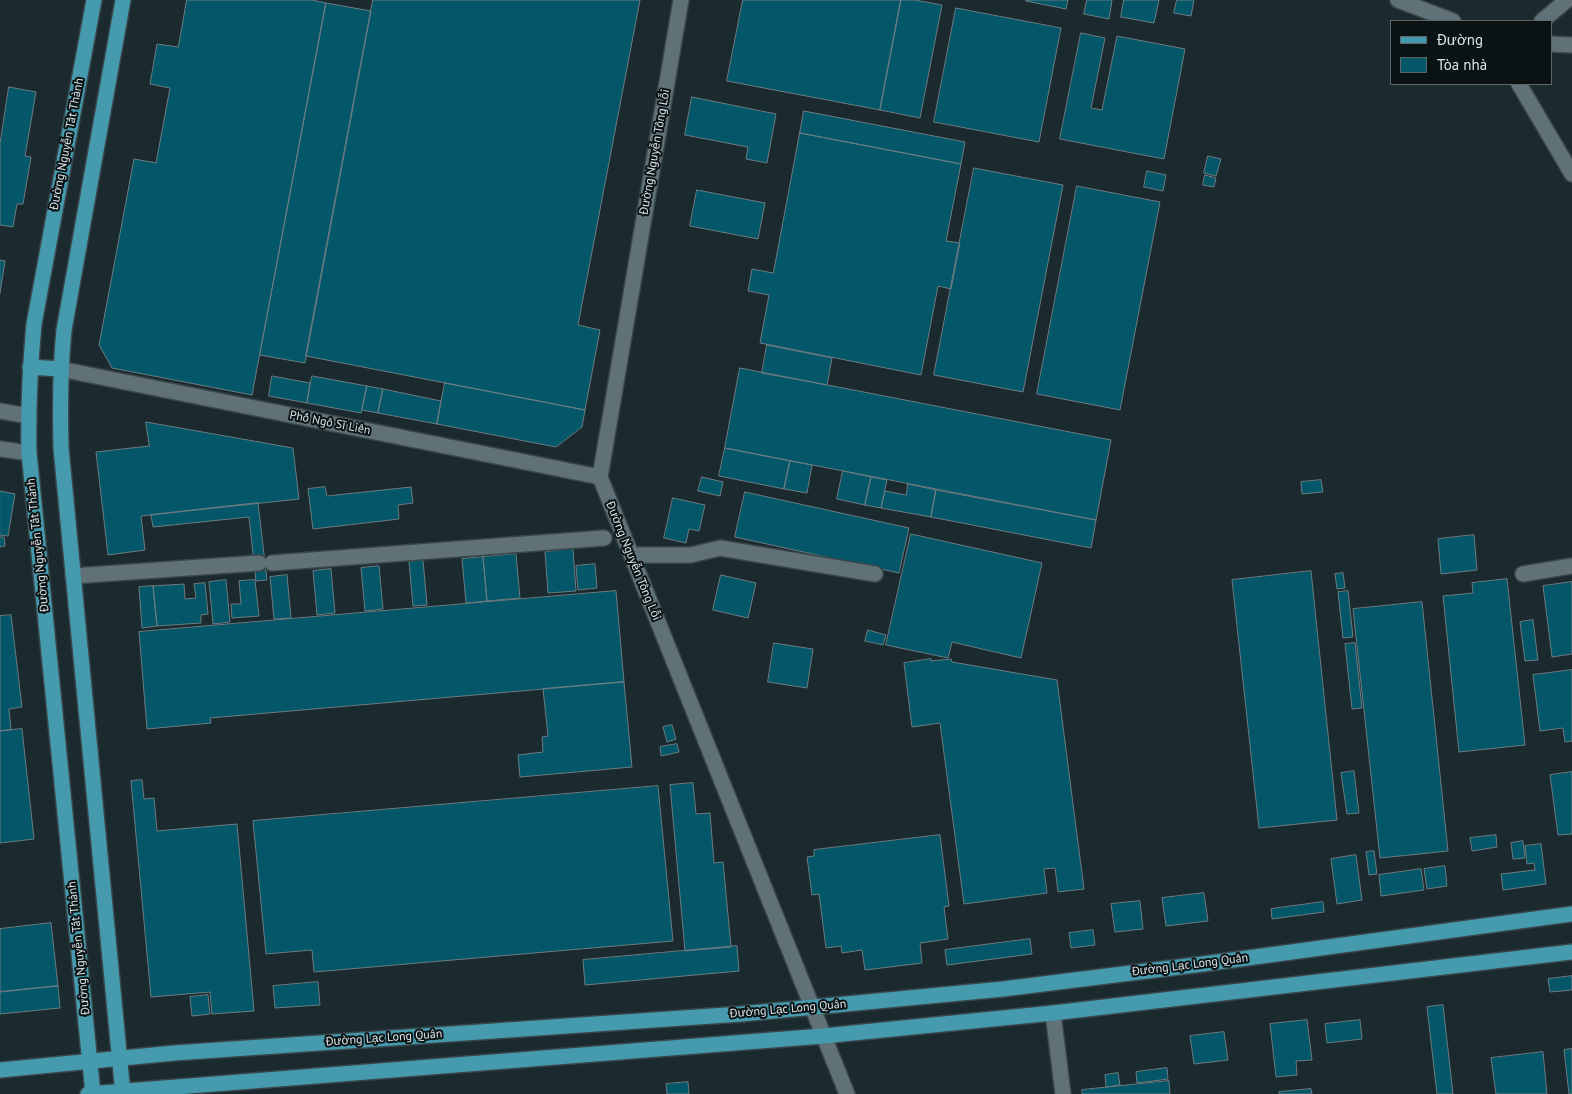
<!DOCTYPE html>
<meta charset="utf-8">
<style>
body{margin:0}
#map{position:relative;width:1572px;height:1094px;overflow:hidden;background:#1a2a2f;font-family:"PT Sans",sans-serif}
canvas{display:block}
.legend{position:absolute;left:1390px;top:20px;width:162px;height:65px;box-sizing:border-box;background:#0a1214;border:1px solid #5e6669;margin:0;padding:6px 9px;list-style:none;font-size:15px;color:#dbe5e8}
.legend li{display:flex;align-items:center;gap:10px;height:25px}
.legend b{width:25px;border:1px solid #5e6669}
</style>
<div id="map">
<canvas width="1572" height="1094"></canvas>
<ul class="legend">
<li><b style="height:6px;background:#459aae"></b>Đường</li>
<li><b style="height:14px;background:#045768"></b>Tòa nhà</li>
</ul>
</div>
<script>
const c = document.querySelector('canvas').getContext('2d');
c.lineJoin = 'round';
function paint(path, color) { c.fillStyle = color; c.fill(path, 'evenodd'); }
function strokePath(path, color, width, dash) { c.strokeStyle = color; c.lineWidth = width; c.lineCap = dash ? 'butt' : 'round'; c.setLineDash(dash || []); c.stroke(path); }
function write(font, color, halo, rows, align = 'center') {
  c.font = font + ' "PT Sans",sans-serif'; c.lineWidth = 4; c.setLineDash([]); c.textBaseline = 'middle'; c.strokeStyle = halo; c.fillStyle = color; for (const [text, x, y, turn = 0] of rows) {
    c.save(); c.translate(x, y); c.rotate((+turn || 0) * Math.PI / 180); c.textAlign = isNaN(turn) ? turn : align; if (halo) c.strokeText(text, 0, 0); c.fillText(text, 0, 0); c.restore();
  }
}
const building = new Path2D(`
 M187 0H312L326 3 252 395 112 368 99 345 134 159 156 163 170 88 150 84 157 44 178 47Z
 M373 0H640L578 325 600 330 585 410 306 356Z
 M743 0H901L880 110 727 81Z
 M901 0H915L942 5 920 118 880 110Z
 M1026 0H1068L1066 9 1026 1Z
 M1087 0H1112L1109 19 1084 14Z
 M1124 0H1159L1154 23 1121 17Z
 M1177 0H1194L1191 16 1174 13Z
 M326 3 371 11 305 363 260 355Z
 M956 8 1061 28 1039 142 934 122Z
 M1081 33 1105 38 1091 108 1102 110 1117 36 1185 49 1164 159 1060 139Z
 M9 87 36 92 25 156 31 157 23 204H17L13 227 0 225V144Z
 M692 97 776 114 767 163 746 159 748 147 685 135Z
 M804 111 965 142 961 164 800 133Z
 M800 133 961 164 946 241 960 243 951 289 938 286 921 375 760 343 769 295 748 291 752 269 773 273Z
 M1208 156 1221 159 1216 176 1204 173Z
 M974 168 1063 185 1023 392 934 375Z
 M1147 171 1166 175 1163 191 1144 187Z
 M1205 175 1216 178 1214 187 1203 185Z
 M1077 186 1160 202 1120 410 1037 394Z
 M697 190 765 203 758 239 690 226Z
 M0 260 5 261 0 293Z
 M767 345 832 358 827 385 762 373Z
 M740 368 1111 440 1096 520 725 448Z
 M272 376 310 383 307 403 269 396Z
 M312 376 367 386 361 413 307 403Z
 M445 383 585 410 582 427 556 447 437 424Z
 M367 386 383 389 378 413 362 410Z
 M383 389 441 401 437 424 378 413Z
 M146 422 293 448 299 499 141 516 145 550 108 555 96 452 149 446Z
 M725 448 790 461 784 489 719 476Z
 M790 461 812 465 807 493 784 489Z
 M843 471 871 477 865 505 837 499Z
 M702 477 723 482 720 496 698 491Z
 M871 477 887 480 881 508 865 505Z
 M1321 480 1323 492 1302 494 1301 482Z
 M908 484 936 490 931 517 881 508 885 491 906 495Z
 M325 487 327 496 411 487 413 503 398 505 399 519 313 529 308 489Z
 M936 490 1096 520 1091 548 931 517Z
 M0 491 15 494 8 536 0 535Z
 M745 492 909 528 899 573 735 537Z
 M673 498 705 505 699 531 689 529 686 543 664 538Z
 M258 503 267 580 256 581 249 517 153 527 151 515Z
 M911 534 1042 563 1021 658 952 642 948 658 886 645Z
 M1474 535 1477 570 1441 574 1438 539Z
 M0 537H4L5 546 0 547Z
 M573 549 576 591 548 593 545 552Z
 M516 554 520 598 487 601 483 557Z
 M483 557 487 601 466 603 462 559Z
 M423 560 427 605 413 606 409 562Z
 M595 564 597 588 578 590 576 566Z
 M379 566 383 609 365 611 361 568Z
 M331 569 335 613 317 615 313 571Z
 M1311 571 1337 820 1259 828 1232 580Z
 M1343 573 1345 588 1337 589 1335 574Z
 M287 575 291 618 274 619 270 577Z
 M721 575 756 583 748 618 713 610Z
 M1507 579 1525 745 1459 752 1443 596 1473 593 1472 583Z
 M226 580 230 622 213 624 209 582Z
 M255 580 259 616 232 618 231 604H241L239 581Z
 M1572 582V654L1552 657 1543 586Z
 M205 583 208 614 201 615V623L157 626 153 586 184 584 185 599 196 598 194 584Z
 M153 586 157 626 142 628 139 587Z
 M616 591 624 682 210 718 211 723 147 729 139 632Z
 M1348 591 1353 637 1343 638 1338 592Z
 M1422 602 1448 851 1380 858 1353 609Z
 M11 615 22 707 9 709 11 730 0 731V616Z
 M1533 620 1538 660 1525 661 1520 622Z
 M868 630 886 635 883 645 865 641Z
 M774 643 813 649 807 688 768 682Z
 M1355 643 1362 708 1352 709 1345 644Z
 M931 659V661L951 659 952 662 1057 680 1084 889 1058 892 1055 868 1044 869 1047 893 964 904 940 723 912 727 904 663Z
 M1572 670V741L1565 742 1563 728 1540 731 1533 675Z
 M624 682 632 767 520 777 518 755 543 752 542 737 548 736 543 689Z
 M672 725 676 739 667 742 663 727Z
 M22 729 34 839 0 843V731Z
 M677 744 679 752 661 756 660 747Z
 M1354 771 1359 813 1347 814 1341 773Z
 M1572 772V834L1558 835 1550 775Z
 M142 780 144 799 154 798 157 831 237 824 254 1011 212 1014 210 992 151 997 131 781Z
 M693 783 696 814 710 813 714 863 723 862 731 947 685 951 670 785Z
 M658 786 673 941 314 972 312 950 266 954 253 821Z
 M940 835 949 906 944 907 948 939 920 943 922 963 865 970 862 950 842 953 841 946 826 948 819 894 812 895 807 857 814 856V850Z
 M1496 835 1497 847 1472 851 1470 838Z
 M1523 841 1525 858 1513 859 1511 843Z
 M1541 844 1546 884 1503 890 1501 874 1535 870 1534 863 1527 864 1525 846Z
 M1374 851 1377 874 1369 875 1366 852Z
 M1356 855 1362 900 1337 904 1331 859Z
 M1445 866 1447 886 1427 889 1424 869Z
 M1421 869 1424 890 1381 896 1379 875Z
 M1204 893 1208 921 1166 926 1162 898Z
 M1140 901 1143 929 1115 932 1111 904Z
 M1323 902 1324 912 1272 919 1271 909Z
 M51 923 58 986 0 992V929Z
 M1093 930 1095 945 1071 948 1069 933Z
 M1030 939 1032 954 947 965 945 950Z
 M737 946 739 971 585 985 583 960Z
 M1572 976V990L1550 992 1548 979Z
 M318 982 320 1005 275 1008 273 986Z
 M58 986 60 1008 0 1014V992Z
 M208 995 210 1014 192 1016 190 997Z
 M1443 1005 1453 1094H1437L1427 1007Z
 M1307 1020 1312 1060 1296 1061 1297 1075 1276 1077 1270 1024Z
 M1360 1020 1362 1039 1327 1043 1325 1024Z
 M1224 1032 1228 1060 1194 1064 1190 1036Z
 M1572 1049V1094H1569L1564 1050Z
 M1543 1052 1547 1094H1496L1491 1058Z
 M1167 1068 1168 1079 1137 1083 1136 1072Z
 M1118 1073 1120 1085 1106 1087 1105 1075Z
 M1169 1081 1170 1094H1082V1090Z
 M688 1082 689 1094H667L666 1084Z
 M1311 1089 1312 1094H1279V1092Z`);
paint(building, '#045768');
strokePath(building, '#6a7d82', 1);
const minor = new Path2D(`
 M681 0 600 477 847 1094
 M1398 0 1453 21
 M1542 21 1567 0
 M1551 44 1572 45
 M1519 84 1572 174
 M60 369 600 477
 M0 411 28 416
 M0 449 29 453
 M631 555H691L720 548 875 574
 M272 563 604 538
 M1523 574 1572 566
 M73 576 259 563
 M1053 1013 1063 1094`);
const major = new Path2D(`
 M30 367 60 369
 M0 1070 174 1053 741 1014 1003 989 1203 964 1572 914
 M88 1094 823 1036 1053 1013 1572 952
 M93 1094 29 453C28 410 30 367 34 324L94 0
 M123 1094 61 448C60 408 60 369 64 330L123 0`);
strokePath(minor, '#384549', 18);
strokePath(major, '#384549', 18);
strokePath(minor, '#607278', 15);
strokePath(major, '#459aae', 15);
write('12px', '#dbe5e8', '#0a1214', [
 ["Đường Nguyễn Tất Thành",67,144,-79],
 ["Đường Nguyễn Tông Lỗi",655,152,-80],
 ["Phố Ngô Sĩ Liên",330,423,11],
 ["Đường Nguyễn Tất Thành",38,545,-96],
 ["Đường Nguyễn Tông Lỗi",633,561,68],
 ["Đường Nguyễn Tất Thành",79,948,-96],
 ["Đường Lạc Long Quân",1190,965,-7],
 ["Đường Lạc Long Quân",788,1009,-5],
 ["Đường Lạc Long Quân",384,1038,-4]
]);
</script>
